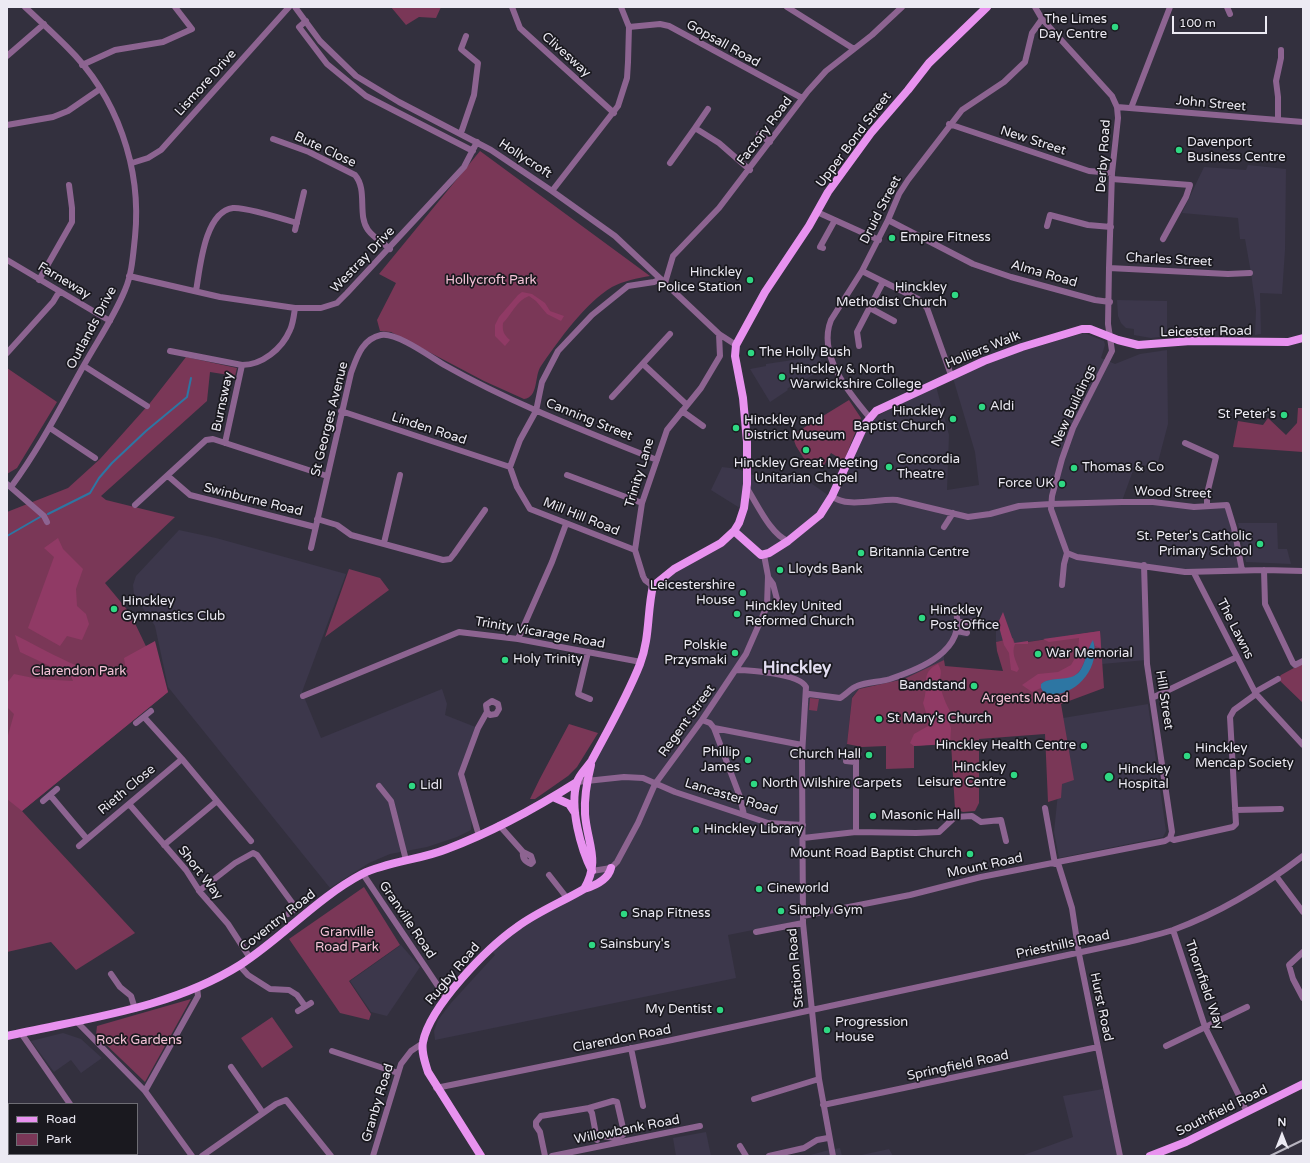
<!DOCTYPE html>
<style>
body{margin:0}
#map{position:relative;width:1310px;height:1163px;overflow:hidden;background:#33303e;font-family:"Varela Round",sans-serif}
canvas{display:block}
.frame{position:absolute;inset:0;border:8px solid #eceaf3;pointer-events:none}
.legend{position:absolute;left:8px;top:1103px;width:130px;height:52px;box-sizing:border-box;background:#1a191f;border:1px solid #6e6d74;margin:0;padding:5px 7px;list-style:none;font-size:12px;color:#eceaf3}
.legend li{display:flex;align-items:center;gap:8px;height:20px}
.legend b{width:20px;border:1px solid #6e6d74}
.north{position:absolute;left:1262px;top:1115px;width:40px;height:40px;-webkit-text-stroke:3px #1a191f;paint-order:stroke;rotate:0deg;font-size:11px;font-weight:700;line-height:16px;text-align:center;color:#eceaf3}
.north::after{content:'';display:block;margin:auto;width:14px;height:18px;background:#eceaf3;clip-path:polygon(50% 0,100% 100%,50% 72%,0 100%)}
.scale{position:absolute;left:1172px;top:16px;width:95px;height:18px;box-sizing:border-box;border:2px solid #eceaf3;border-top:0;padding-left:5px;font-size:12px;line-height:14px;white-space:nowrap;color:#eceaf3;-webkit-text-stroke:3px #1a191f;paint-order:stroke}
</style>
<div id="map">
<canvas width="1310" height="1163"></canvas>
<div class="frame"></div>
<ul class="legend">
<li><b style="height:5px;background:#e892ef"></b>Road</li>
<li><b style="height:11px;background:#7a3757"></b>Park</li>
</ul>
<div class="north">N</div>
<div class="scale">100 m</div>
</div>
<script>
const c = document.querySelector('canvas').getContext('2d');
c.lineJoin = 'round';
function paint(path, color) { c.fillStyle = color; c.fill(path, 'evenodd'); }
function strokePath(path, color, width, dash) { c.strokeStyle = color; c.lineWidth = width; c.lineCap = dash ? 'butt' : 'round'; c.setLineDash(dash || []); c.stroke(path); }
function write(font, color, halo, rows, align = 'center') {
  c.font = font + ' "Varela Round",sans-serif'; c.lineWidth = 3.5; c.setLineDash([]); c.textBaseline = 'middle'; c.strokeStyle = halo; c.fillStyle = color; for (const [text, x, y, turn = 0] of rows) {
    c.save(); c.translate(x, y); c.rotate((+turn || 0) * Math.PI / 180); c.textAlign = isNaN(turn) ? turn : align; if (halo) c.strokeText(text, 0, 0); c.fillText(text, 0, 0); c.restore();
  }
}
paint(new Path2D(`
 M1248 165 1286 169 1285 250 1282 294 1260 293 1261 334 1255 335 1256 310 1251 273 1245 239H1240L1238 218 1182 213 1204 167 1246 170Z
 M1117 300 1167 301V336L1151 338 1134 335V329L1126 328 1121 323 1118 316Z
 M1084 333 1104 341 1105 345 1101 358 1115 364 1140 354 1167 350 1168 424 1157 466 1135 465 1122 501 1227 505 1242 570 1206 572 1144 565 1146 660 1102 664 1100 631 1014 644 1013 638 996 642V624L967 628 968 637 955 636 944 652V660L936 665 904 679 859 689 852 697 847 744 841 754 855 762 856 830 803 837V920L728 935 736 978 435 1040 434 1031 438 1020 451 1003 495 955 490 949 492 947 577 893 592 871 585 816 591 762 641 662 653 586 727 538 743 510 711 490 722 467 738 469 753 475 798 474 835 500 871 420 902 402 936 386 949 435 947 490 979 485 975 452 953 378 978 364Z
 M819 356 824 368 793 387 791 386 787 389 788 390 770 402 750 369 766 366V364Z
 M1238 523H1277L1278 549H1287L1291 564 1246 562Z
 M179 530 216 538 346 574 302 692 321 738 442 689 447 704 445 715 478 728 462 768 472 817 471 830 457 837 427 847 390 854 369 863 330 888 168 687 155 626 134 595 133 585 136 576Z
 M1148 704 1166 831 1163 837 1059 858 1054 832 1062 754 1063 718Z
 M401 945 420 967 387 1016 371 1012 350 981Z
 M63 1033 81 1039 102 1058 81 1073 71 1060 54 1072 31 1041Z
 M1103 1089 1118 1156H1021L1073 1137 1063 1096Z
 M706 1132 711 1156H676L673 1138Z
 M840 1148 842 1156H807L829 1150Z
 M889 1149 893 1156H857Z`), '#3c374b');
paint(new Path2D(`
 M391 7H441L436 18 419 17 406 25Z
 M480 151 650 276C638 278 623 281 612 287 585 303 559 340 541 366 534 376 539 397 524 399L484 381 391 332 380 331 377 320 396 283 379 274Z
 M186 357 237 368 235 376 210 372 207 401 101 496 106 500 175 517 105 583 130 613 168 692 22 811 135 933 76 970 51 942 7 952V512L68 488 100 459 150 403Z
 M7 368 57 402 17 468 7 474Z
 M849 400 861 418 844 461 831 453 823 467 818 458 808 465 796 446 792 435Z
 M1298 408H1303V452L1233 447 1238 421 1263 425 1268 418 1286 435 1297 423Z
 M349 569 380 578 389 590 325 637Z
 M1100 631 1104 688 1061 704 1074 780 1062 784 1061 798 1048 802 1045 734 979 739V803L975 811 963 812 955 809 951 743 914 746V768L886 769V746L862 747 847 744 852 698 859 689 904 679 944 660 945 666 1003 671 997 651 996 642 1013 638 1015 644Z
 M1303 663V703L1278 679 1281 675Z
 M810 698 819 699 817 711 809 710Z
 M569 724 598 733 577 767 568 776 535 799H530C542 773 556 749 569 724Z
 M364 887 400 945 349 981 371 1014 369 1020 340 1013 289 939Z
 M191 999 145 1082 96 1035 97 1026Z
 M272 1017 293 1047 262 1068 241 1038Z`), '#7a3757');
paint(new Path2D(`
 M522 292 532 294 545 303 550 311 564 316 561 321 547 314 536 301 529 296C517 300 511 315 503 323 502 331 504 335 510 340L505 346 495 336V325L499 317 518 295Z
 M58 538 63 549 83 569 76 589 77 606 86 614 89 624 82 640 67 636 60 646 28 628 54 557 44 548Z
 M1003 612 1014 643 1028 641V644H1015C1011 653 1016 661 1019 669L1017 672 1011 670 1009 653 1004 645 998 623Z
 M1100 631 1101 648 1095 646 1093 641C1085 651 1086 668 1074 676 1064 683 1050 676 1041 684V688L1032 692 1022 685 1038 674 1058 672 1071 665 1078 653 1079 638 1049 642 1043 639Z
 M15 635C48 651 90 678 127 677L124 658 155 641 168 692 22 811 7 799V739L14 714 7 707V683L14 674 38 679 73 681 71 676 20 652Z
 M938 664C943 673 940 673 940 682 941 693 946 704 951 713L947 718 951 728 950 744 914 746 910 743 914 734 930 725 923 703C930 685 919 673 938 664Z`), '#903a65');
paint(new Path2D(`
 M1093 640C1102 668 1073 701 1044 693L1041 688V684C1052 675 1069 683 1079 672 1086 663 1087 649 1093 640Z`), '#2d76a3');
strokePath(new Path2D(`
 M48 514 90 493 99 478 112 463 146 431 187 397 191 378
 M7 536 40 517`), '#2d76a3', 2);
strokePath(new Path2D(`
 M295 7 320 41 356 76 399 102 491 150 552 191 615 236 719 334 736 345
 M512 7 520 28 614 113
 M787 7 854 49
 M1035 7 1042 19 1112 96 1117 107 1118 118 1112 173 1109 268 1108 324 1112 351 1073 428 1062 459 1052 496 1051 509 1067 553
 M1227 7 1230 14
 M306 21 299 27 327 64 366 96 473 151
 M629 27 660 24 669 26 802 98
 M7 56 44 24
 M82 65 115 50 163 42 192 29 175 7
 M1117 107 1303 122
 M1131 108 1170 7
 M1278 120V97L1276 81 1281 58V50
 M949 124 1089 171 1112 173
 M7 125 53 117 68 111 100 89
 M695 128 708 109
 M461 133 474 95 478 63 461 49 466 36
 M759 134 770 142
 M273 139 309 152 355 175C368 190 357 215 368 230 373 237 383 243 390 249
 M132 163 148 158 161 150 289 7
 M670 163 695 128 719 143 750 170
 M1112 179 1190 185 1186 197 1163 239
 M552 191 618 106 627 78 628 62 629 27 621 7
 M817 212 879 240
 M888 220 973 264 1011 277 1095 300 1110 302
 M1047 226 1050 215 1088 225 1111 227
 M295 230 304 192
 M823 248 820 247 835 220
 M7 260 110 321
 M1109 268 1228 274 1250 273
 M862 271 920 300 927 308 951 375
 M129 276 220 297 295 308H321L337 303 347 293 464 167 477 142
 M39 280 72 222V208L69 185
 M665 283 673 256 719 208 808 91 826 71 872 35 902 7
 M196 291C200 269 204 212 233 208 244 207 284 219 297 223
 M870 308 894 321
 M859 346 857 332 883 282
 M170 351 242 365C262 365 282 349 290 330 293 324 294 315 295 308
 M7 353 53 302 59 292
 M643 364 687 405
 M84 366 147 406
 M612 397 670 334
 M341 411 510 467
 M682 411 703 426
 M870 418C849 393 817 355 831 320L862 271 888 220 899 194 908 180 962 110 1004 82 1025 62 1032 33 1042 19
 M50 428 95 458
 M225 443 242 365
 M1185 443 1216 457 1207 494V506
 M567 475 642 503
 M168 476 190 495 315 527
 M7 484 44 516 47 522
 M11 487C40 448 61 406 84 365 98 340 114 317 125 290 132 274 133 255 135 237 142 168 117 96 67 47 53 33 39 20 25 7
 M746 487C757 503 770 534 788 541
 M832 496C846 509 880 498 897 500L968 517 990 514 1019 506 1051 504 1122 502H1153L1194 507 1227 505 1234 528 1242 570
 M135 505 206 440 213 439 327 476
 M317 519 337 525 351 535 443 560 450 559 454 554 485 510
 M944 527 953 513
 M384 543 400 475
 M311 548 351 373C357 357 362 339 381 335 397 332 432 358 446 366 513 404 585 431 657 460
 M635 550 530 509 517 487 510 467 520 440 536 411 542 382 558 351 592 315 628 286 654 282 661 279
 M1067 553 1077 557 1185 572 1264 570 1303 571
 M1144 565 1147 664 1172 832 1170 838
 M1264 570 1265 604 1293 663 1295 665 1303 661
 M1194 573 1256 694 1303 745
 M1062 585 1064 564 1067 553
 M653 586 645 580 643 576 635 550 642 503 667 430 701 388 720 356 719 334
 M767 606H775L778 603 773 584 768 577
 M958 622H971
 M957 631 967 633
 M518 639 552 562 566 524
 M588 652 578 694 590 699
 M736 670C750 670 800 674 806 687L802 755 803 923 819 1079 833 1156
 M1255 692 1278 679
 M303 696 459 632 518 639 641 662
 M806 696 809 694 840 698C846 695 851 688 857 686 867 682 880 682 890 679 920 669 966 651 956 612
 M1152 698 1237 657
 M144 717 182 759
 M702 720 710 723 714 728 740 797 744 815
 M136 723 151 711
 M714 728 802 745
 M846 761 855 762
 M577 782 624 777 643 778 675 792 768 823 803 825
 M379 786 391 801 406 860
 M50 795 87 839
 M43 801 57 789
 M129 804 186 870 200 892 228 924 250 958
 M1045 808 1055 864
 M1235 810 1281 809
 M499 825 523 852C522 858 526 862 531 864L533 862 531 856 523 852
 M856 832V754H859
 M479 836 461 774 478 728 487 712 486 705 492 701 498 704 499 709 496 714 490 715 487 712
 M803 838 856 832 916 833 939 832 955 817 972 816 981 822 1001 820 1006 841
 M1170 838 1174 840 1233 827 1236 824 1230 717 1234 710 1256 694
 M164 845 217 801 251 841
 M79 846 182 759 217 801
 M1058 863 1072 908 1079 954 1120 1156
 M592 871 611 868 617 862 638 823 655 784 702 720 746 654 767 606 768 576 764 555
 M363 874 446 998
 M549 875 567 898
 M1276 876 1303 912
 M199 891 235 863 253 853 257 855 296 908
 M288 914 306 901
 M803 916 910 895 981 877 1165 841 1170 838
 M1173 930 1205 1027 1247 1112
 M756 932 803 923
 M1303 952 1289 965 1293 979 1303 998
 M239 965 248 975 270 989 289 990 297 995 305 1006
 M111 974 120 987 131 996 135 1009
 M298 1011 311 1003
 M76 1021 145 1091 192 1156
 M21 1033 70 1104
 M1166 1046 1247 1007
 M631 1048 643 1106
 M332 1051 398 1073
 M231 1067 263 1113
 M436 1088 672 1040 1128 942C1143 938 1158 935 1173 930 1219 913 1264 886 1303 856
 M145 1091 198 996 197 987
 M754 1099 819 1079
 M823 1105 1098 1047
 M589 1108 613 1101 617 1102 623 1128V1135L615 1138 596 1135
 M7 1128 9 1131
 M740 1146 746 1156
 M24 1154 26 1156
 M104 1154 105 1156
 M202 1156 276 1104 286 1100 331 1156
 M373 1156 401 1064 411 1051 423 1043
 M545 1156 540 1132 536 1126V1122L541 1116 589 1108 592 1113 597 1140
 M552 1156 700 1126
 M769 1156 804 1148 817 1140 828 1138`), '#8d6491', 6);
strokePath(new Path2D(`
 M734 531 761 555 769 553 788 541 820 515 832 496 865 424 876 411 984 361 1022 347 1082 329H1090L1118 340 1138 345 1191 341 1288 342 1303 338
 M553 797 569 804 575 813
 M592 871C581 849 569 807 577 782 579 774 588 767 592 760 609 728 627 697 640 664 650 638 647 612 653 586L674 569 721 543 734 531 739 523 744 508 747 484V442L743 398 735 356 736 345 765 292 809 226 828 192 871 133 908 90 929 63 987 7
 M584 889C594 886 608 880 611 868
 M7 1036C86 1018 170 1009 240 965 282 938 317 898 362 874 389 861 420 860 447 849 492 832 536 808 577 782
 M481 1156 428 1072C425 1063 421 1051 423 1042 430 1006 487 948 517 927 537 912 562 902 584 889 601 861 587 843 585 814 584 797 587 781 591 765
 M1150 1156 1186 1142 1303 1084`), '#e892ef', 8);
strokePath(new Path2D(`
 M1270 1156 1303 1140`), '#b7b4bf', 2);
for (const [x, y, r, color] of [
 [1115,27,4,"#2fd883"],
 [1179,150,4,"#2fd883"],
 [892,238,4,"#2fd883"],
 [750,280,4,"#2fd883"],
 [955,295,4,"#2fd883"],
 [751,353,4,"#2fd883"],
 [782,377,4,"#2fd883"],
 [982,407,4,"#2fd883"],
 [1284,415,4,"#2fd883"],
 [953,419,4,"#2fd883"],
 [736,428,4,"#2fd883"],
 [806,450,4,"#2fd883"],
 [889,467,4,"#2fd883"],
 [1074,468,4,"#2fd883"],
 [1062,484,4,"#2fd883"],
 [1260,544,4,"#2fd883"],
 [861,553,4,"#2fd883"],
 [780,570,4,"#2fd883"],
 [743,593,4,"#2fd883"],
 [114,609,4,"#2fd883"],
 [737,614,4,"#2fd883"],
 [922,618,4,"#2fd883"],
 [735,653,4,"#2fd883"],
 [1038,654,4,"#2fd883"],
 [505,660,4,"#2fd883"],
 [974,686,4,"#2fd883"],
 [879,719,4,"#2fd883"],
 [1084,746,4,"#2fd883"],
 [869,755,4,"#2fd883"],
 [1187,756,4,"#2fd883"],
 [748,760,4,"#2fd883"],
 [1014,775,4,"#2fd883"],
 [1109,777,5,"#2fd883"],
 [754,784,4,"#2fd883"],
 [412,786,4,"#2fd883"],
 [873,816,4,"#2fd883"],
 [696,830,4,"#2fd883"],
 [970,854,4,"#2fd883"],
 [759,889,4,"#2fd883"],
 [781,911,4,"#2fd883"],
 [624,914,4,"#2fd883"],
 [592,945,4,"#2fd883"],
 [720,1010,4,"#2fd883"],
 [827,1030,4,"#2fd883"]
]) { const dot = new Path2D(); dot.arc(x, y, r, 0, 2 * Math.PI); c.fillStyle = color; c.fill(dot); strokePath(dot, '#1a191f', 1.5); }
write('13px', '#eceaf3', '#1a191f', [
 ["The Limes",1107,20,"right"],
 ["Day Centre",1107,35,"right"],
 ["Davenport",1187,143],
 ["Business Centre",1187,158],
 ["Empire Fitness",900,238],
 ["Hinckley",742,273,"right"],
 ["Police Station",742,288,"right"],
 ["Hinckley",947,288,"right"],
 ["Methodist Church",947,303,"right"],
 ["The Holly Bush",759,353],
 ["Hinckley & North",790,370],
 ["Warwickshire College",790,385],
 ["Aldi",990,407],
 ["Hinckley",945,412,"right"],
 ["Baptist Church",945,427,"right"],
 ["St Peter's",1276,415,"right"],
 ["Hinckley and",744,421],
 ["District Museum",744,436],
 ["Concordia",897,460],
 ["Theatre",897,475],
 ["Hinckley Great Meeting",806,464,"center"],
 ["Unitarian Chapel",806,479,"center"],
 ["Thomas & Co",1082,468],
 ["Force UK",1054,484,"right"],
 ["St. Peter's Catholic",1252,537,"right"],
 ["Primary School",1252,552,"right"],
 ["Britannia Centre",869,553],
 ["Lloyds Bank",788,570],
 ["Leicestershire",735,586,"right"],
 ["House",735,601,"right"],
 ["Hinckley",122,602],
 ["Gymnastics Club",122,617],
 ["Hinckley United",745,607],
 ["Reformed Church",745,622],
 ["Hinckley",930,611],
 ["Post Office",930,626],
 ["Polskie",727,646,"right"],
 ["Przysmaki",727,661,"right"],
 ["War Memorial",1046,654],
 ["Holy Trinity",513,660],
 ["Bandstand",966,686,"right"],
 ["St Mary's Church",887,719],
 ["Hinckley Health Centre",1076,746,"right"],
 ["Hinckley",1195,749],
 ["Mencap Society",1195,764],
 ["Phillip",740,753,"right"],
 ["James",740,768,"right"],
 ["Church Hall",861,755,"right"],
 ["Hinckley",1006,768,"right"],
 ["Leisure Centre",1006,783,"right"],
 ["Hinckley",1118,770],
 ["Hospital",1118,785],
 ["North Wilshire Carpets",762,784],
 ["Lidl",420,786],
 ["Masonic Hall",881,816],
 ["Hinckley Library",704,830],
 ["Mount Road Baptist Church",962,854,"right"],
 ["Cineworld",767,889],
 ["Simply Gym",789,911],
 ["Snap Fitness",632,914],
 ["Sainsbury's",600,945],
 ["My Dentist",712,1010,"right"],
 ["Progression",835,1023],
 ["House",835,1038]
], 'left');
write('13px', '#eceaf3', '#1a191f', [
 ["Gopsall Road",723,44,29],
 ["Clivesway",566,55,42],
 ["Lismore Drive",206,83,-48],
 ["John Street",1211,104,5],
 ["Factory Road",765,131,-53],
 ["Upper Bond Street",854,140,-53],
 ["New Street",1033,141,18],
 ["Bute Close",325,150,25],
 ["Derby Road",1104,156,-86],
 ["Hollycroft",525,159,33],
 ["Druid Street",881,210,-63],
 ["Westray Drive",363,260,-46],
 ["Charles Street",1169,260,3],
 ["Alma Road",1044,274,16],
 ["Farneway",64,281,31],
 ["Outlands Drive",92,328,-62],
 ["Leicester Road",1206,332,-1],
 ["Holliers Walk",983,350,-22],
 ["Burnsway",223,402,-78],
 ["New Buildings",1074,406,-65],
 ["St Georges Avenue",330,419,-76],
 ["Canning Street",589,420,22],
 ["Linden Road",429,429,18],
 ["Trinity Lane",640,473,-73],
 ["Wood Street",1173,493,2],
 ["Swinburne Road",253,500,14],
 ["Mill Hill Road",581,517,22],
 ["The Lawns",1235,629,63],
 ["Trinity Vicarage Road",540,633,10],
 ["Hill Street",1164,700,81],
 ["Regent Street",687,721,-54],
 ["Rieth Close",127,790,-40],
 ["Lancaster Road",731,797,17],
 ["Mount Road",985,866,-12],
 ["Short Way",200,873,52],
 ["Granville Road",407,920,56],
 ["Coventry Road",278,921,-38],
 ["Priesthills Road",1063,945,-12],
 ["Station Road",796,968,-95],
 ["Rugby Road",453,974,-50],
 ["Thornfield Way",1204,985,71],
 ["Hurst Road",1101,1007,78],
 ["Clarendon Road",622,1039,-11],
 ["Springfield Road",958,1066,-12],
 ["Granby Road",378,1103,-73],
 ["Southfield Road",1222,1111,-26],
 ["Willowbank Road",627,1130,-11]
]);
write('13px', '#f5c3d7', '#1a191f', [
 ["Hollycroft Park",491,281],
 ["Clarendon Park",79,672],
 ["Argents Mead",1025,699],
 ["Granville",347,933],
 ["Road Park",347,948],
 ["Rock Gardens",139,1041]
]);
write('bold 17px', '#e2ddf1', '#1a191f', [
 ["Hinckley",797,669]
]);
</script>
